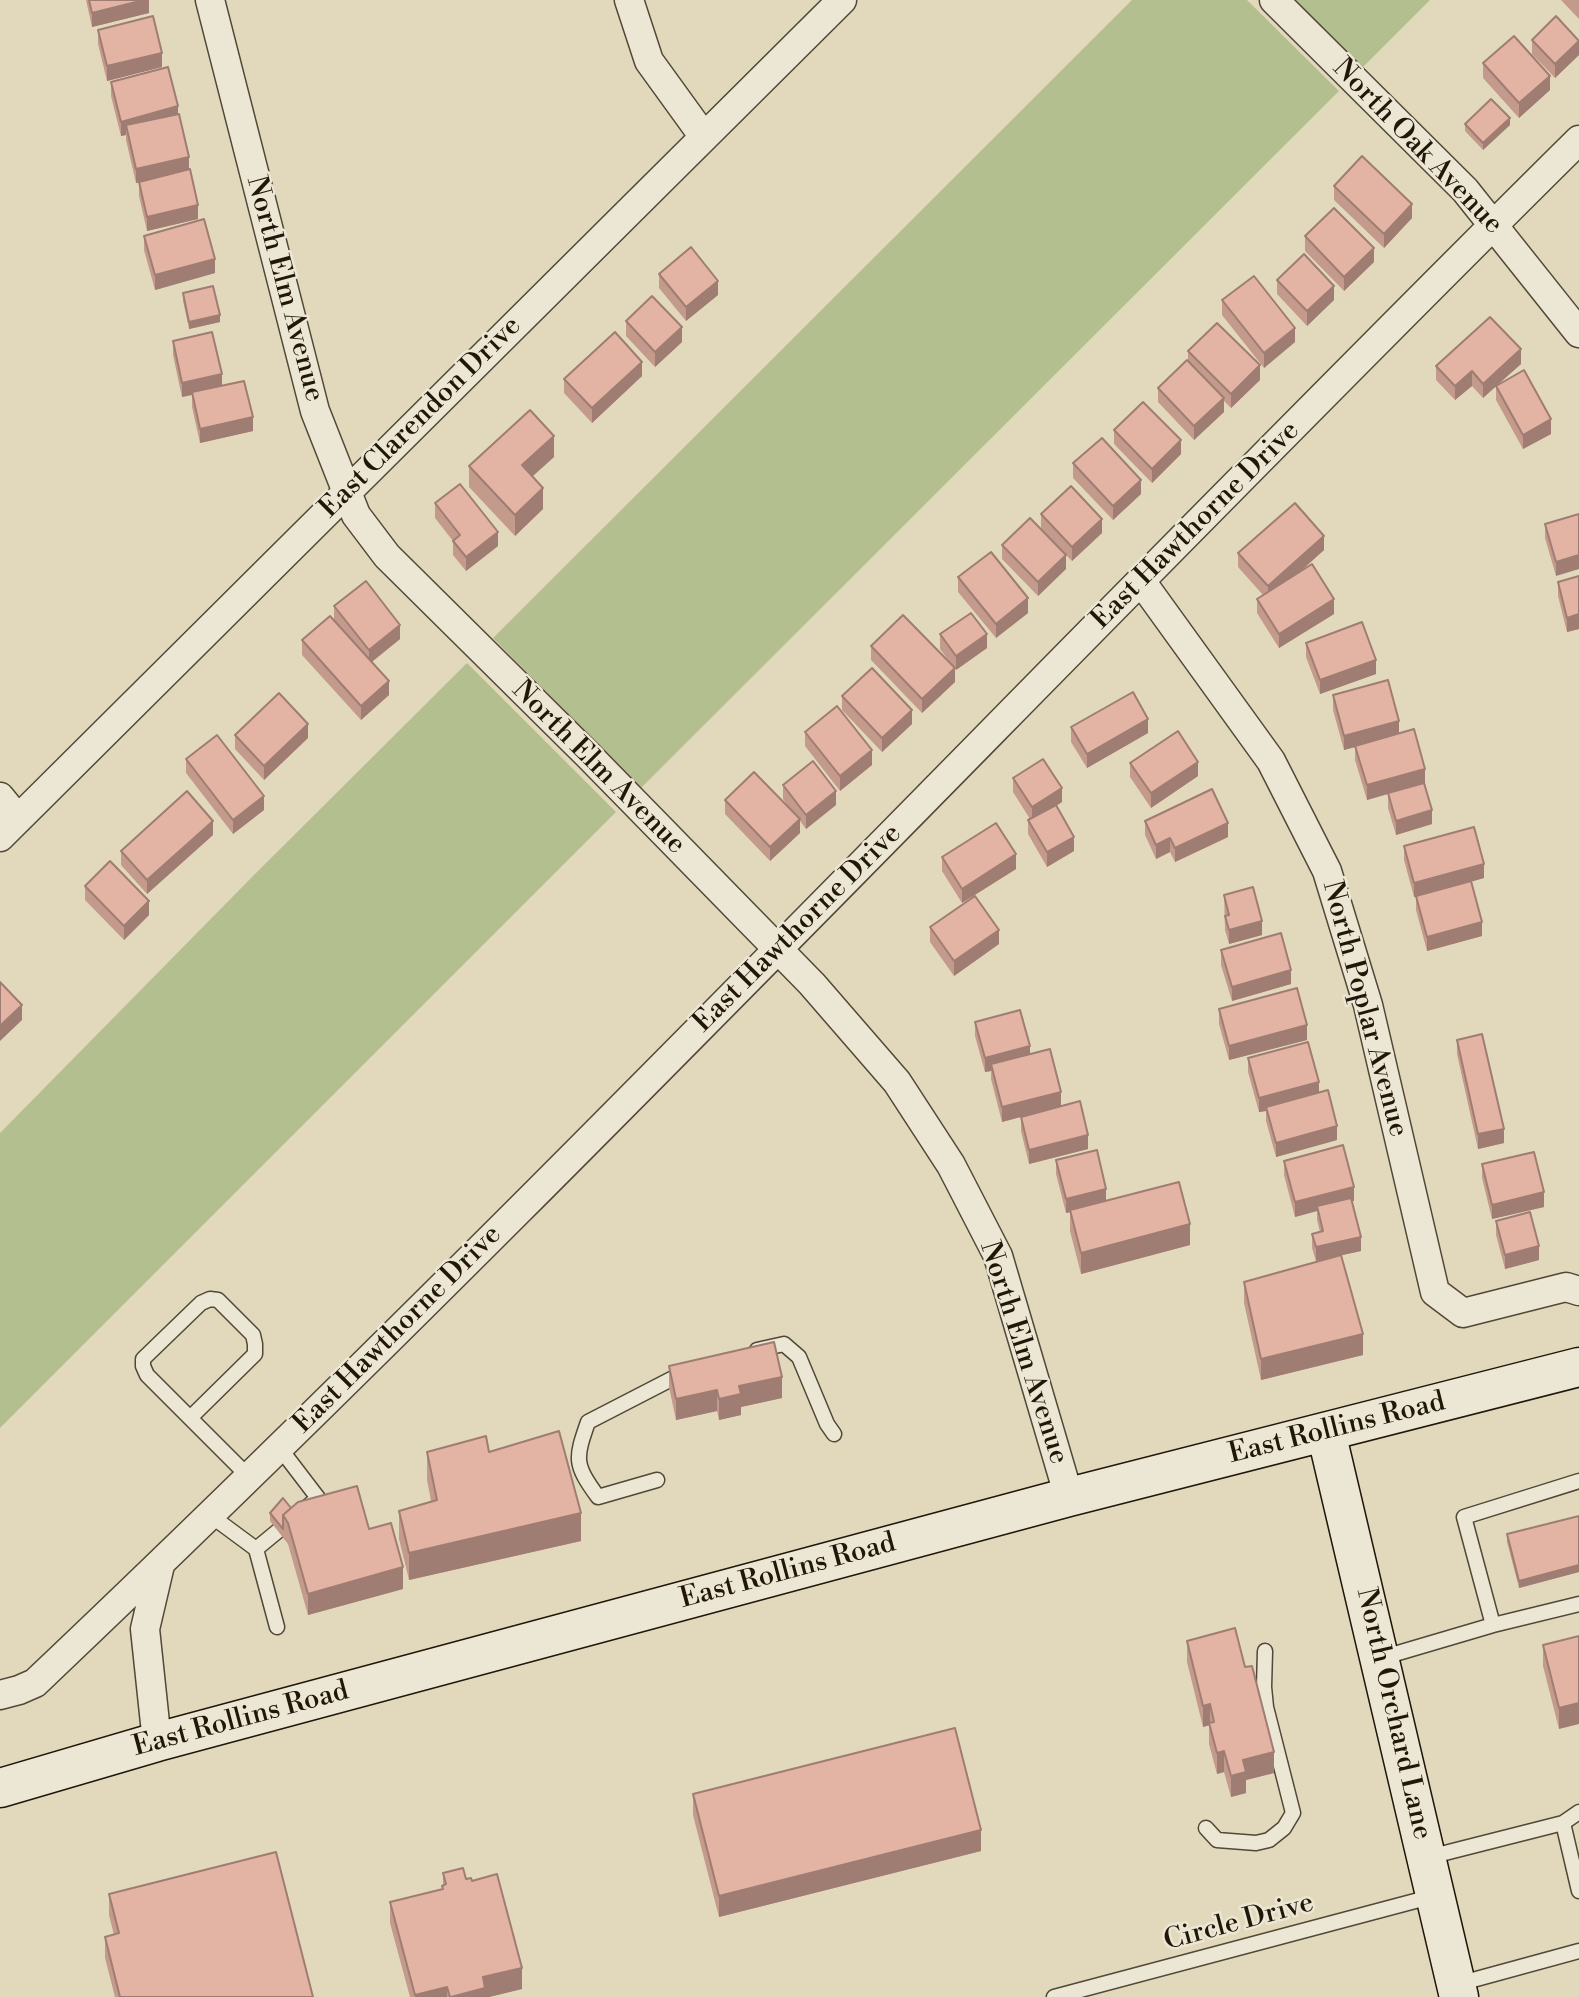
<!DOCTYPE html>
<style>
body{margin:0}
canvas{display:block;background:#e2d9bd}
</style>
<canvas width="1579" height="1997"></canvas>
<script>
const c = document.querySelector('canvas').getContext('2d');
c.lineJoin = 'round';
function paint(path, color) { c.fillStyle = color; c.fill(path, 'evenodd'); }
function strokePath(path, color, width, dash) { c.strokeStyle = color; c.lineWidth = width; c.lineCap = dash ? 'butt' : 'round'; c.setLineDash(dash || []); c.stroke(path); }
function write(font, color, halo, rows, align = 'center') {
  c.font = font + ' "Libre Bodoni",serif'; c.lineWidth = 5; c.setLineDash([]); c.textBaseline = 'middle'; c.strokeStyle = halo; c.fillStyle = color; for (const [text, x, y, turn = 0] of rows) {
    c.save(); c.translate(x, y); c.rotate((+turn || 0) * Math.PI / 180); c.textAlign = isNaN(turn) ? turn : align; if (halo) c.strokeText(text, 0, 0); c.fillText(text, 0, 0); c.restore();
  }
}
paint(new Path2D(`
 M1132 0H1247L1339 91 641 788 493 638Z
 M1294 0H1430L1363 67Z
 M467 663 616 812 0 1428V1133L254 875Z`), '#b4bf90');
const lane = new Path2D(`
 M757 1350 784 1344 799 1357 827 1424 834 1434
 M190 1418 255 1354V1344L253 1335 218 1300 210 1299 201 1303 143 1359V1366L147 1375 249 1477
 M657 1480 598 1497C574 1464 575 1459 588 1422L685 1372
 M210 1515 256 1549 277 1627
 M256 1549 318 1498 279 1447
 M1493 1625 1464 1517 1579 1481
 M1381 1658 1493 1625 1579 1604
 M1563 1823 1579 1812
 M1206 1828 1217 1840 1256 1843 1269 1840 1284 1828 1293 1813 1266 1707 1264 1687 1265 1651
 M1429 1857 1563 1823 1579 1891
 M1458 1984 1579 1951
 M1054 1997 1434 1896`);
const street = new Path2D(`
 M210 0 315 411 356 515 387 556 589 756 812 984 897 1082 951 1165 998 1256 1069 1497
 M629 0 649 61 704 137
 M1274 0 1465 190 1579 333
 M1141 581 1271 761 1327 871 1368 1005 1435 1292 1463 1313 1566 1287 1579 1291
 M0 797 18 819
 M0 837 842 0
 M0 1695 19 1690 35 1683C563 1182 1062 652 1579 140
 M157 1742 145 1629 160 1565`);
const secondary = new Path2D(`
 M1326 1432 1459 1997
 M0 1788 157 1742 1069 1497 1579 1367`);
strokePath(lane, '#514836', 17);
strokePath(street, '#514836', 31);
strokePath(secondary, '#211709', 41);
strokePath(lane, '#ece6d4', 14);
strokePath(street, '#ece6d4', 28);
strokePath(secondary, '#ece6d4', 38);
paint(new Path2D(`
 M86 0H149V13L92 27Z
 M1561 0H1579V19Z
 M98 30 162 67 107 81 98 44Z
 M1532 40H1579V55L1555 78 1532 54Z
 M1483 63 1550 90 1519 118 1483 78Z
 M111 82 178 114 198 219 147 231 139 196V182L136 183 126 140V135L121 136 111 96Z
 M1465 124 1510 125 1483 150 1465 131Z
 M1334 186 1412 218 1384 248 1334 200Z
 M144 236 215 273 155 290 144 250Z
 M1305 236 1374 262 1344 291 1305 251Z
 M659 274 718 295 686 321 659 288Z
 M1277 280 1334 300 1307 326 1277 294Z
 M183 293 220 322 189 329 183 301Z
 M1222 300 1295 342 1264 368 1222 315Z
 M626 321 682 342 655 367 626 336Z
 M173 341 222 386 253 431 200 443 192 407V395L182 397 173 355Z
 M1188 351 1260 380 1231 408 1224 401V412L1194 440 1158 402V388L1188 361Z
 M1521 364 1497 385 1551 434 1523 449 1496 400V386L1483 398 1472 386 1455 400 1436 380V366Z
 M642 376 592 423 564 393V379Z
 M1114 430 1181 454 1152 483 1114 444Z
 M554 457 532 476 543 509 515 536 469 487V466Z
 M1073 463 1141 494 1113 520 1073 478Z
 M435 503 498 546 466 571 453 555V541L435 518Z
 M1041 514 1102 533 1072 561 1066 555V569L1038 596 1002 559V545L1041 529Z
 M1579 514 1556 576 1545 538V524Z
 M1324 550 1299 573 1334 614 1279 648 1257 613V599L1263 595 1238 567V553Z
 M1579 576V629L1567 632 1558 596V582Z
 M958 577 1028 613 996 638 958 592Z
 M334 606 400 639 372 662 389 695 361 720 302 655V640L334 620Z
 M940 634 987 648 956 670 955 668V682L922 713 871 660V646L952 665 940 649Z
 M1306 643 1376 674 1320 694 1306 657Z
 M1333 695 1399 733 1425 783 1432 824 1396 835 1388 808V794L1367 800 1355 760V747L1344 750 1333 710Z
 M842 696 912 724 882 752 842 710Z
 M1071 727 1148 733 1087 768 1071 742Z
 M805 732 872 765 840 791 805 746Z
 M235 735 308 738 264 780 235 749Z
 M186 759 264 810 233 834 186 773Z
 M1130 763 1198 776 1151 808 1130 777Z
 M1013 778 1062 802 1056 806 1074 851 1047 867 1028 834V820L1030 819 1013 792Z
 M783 785 836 805 806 829 800 821V833L770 861 725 814V800L789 808 783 799Z
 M1145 821 1228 837 1175 862 1170 852 1156 859 1145 835Z
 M213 835 147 894 121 865V851Z
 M1404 846 1484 878 1471 882 1482 936 1427 951 1416 910V897H1414L1404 860Z
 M942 857 1016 869 962 903 942 871Z
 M85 886 149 915 124 940 85 900Z
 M1224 895 1262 935 1229 944 1225 930Z
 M930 927 999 944 954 976 930 942Z
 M1221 950 1291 984 1232 1001 1221 965Z
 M1219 1009 1307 1040 1229 1060 1219 1024Z
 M975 1022 1030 1054 1088 1149 1029 1164 1021 1131V1117L1002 1122 991 1079V1071L985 1072 975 1036Z
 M1457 1040 1504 1143 1478 1149 1457 1054Z
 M1248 1058 1319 1093 1337 1140 1276 1157 1266 1121V1111L1259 1112 1248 1072Z
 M1056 1160 1106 1201 1190 1245 1081 1274 1070 1231V1212L1066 1213 1056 1174Z
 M1284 1161 1354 1201H1352L1361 1251 1341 1255 1363 1355 1261 1380 1244 1303V1282L1331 1258 1316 1261 1312 1248V1234L1320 1232 1317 1220V1211L1295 1217 1284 1175Z
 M1482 1164 1544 1207 1492 1219 1482 1178Z
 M1496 1221 1539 1260 1505 1269 1496 1235Z
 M669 1366 782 1398 741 1407V1415L719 1420 717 1411 676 1420 669 1387Z
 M427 1452 581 1541 409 1580 399 1539V1511L431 1501 427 1480Z
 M291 1508 369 1529 403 1589 308 1615 288 1544 270 1521V1513Z
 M1579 1516V1572L1519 1588 1507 1542V1534Z
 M1579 1636 1559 1729 1543 1666V1645Z
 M1187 1641 1274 1773 1246 1780V1793L1231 1797 1224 1772 1217 1774 1209 1744V1725L1203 1727 1187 1662Z
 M693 1794 981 1851 719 1917 693 1815Z
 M443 1873 466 1879 522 1989 489 1997H410L390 1923V1902L442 1889V1886H443Z
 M109 1894 313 1997H115L105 1958V1937L114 1935 109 1915Z`), '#c39a8c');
paint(new Path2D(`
 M144 0H149V13L92 27V13Z
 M1579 41V55L1555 78V64Z
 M162 53V67L107 81V66Z
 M1550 76V90L1519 118V103Z
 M178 106V121L126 125V135L121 136V122Z
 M1510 118V125L1483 150V143Z
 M189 157V171L136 183V169Z
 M1412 204V218L1384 248V234Z
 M198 205V219L147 231V217Z
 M1374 248V262L1344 291V277Z
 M215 259V273L155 290V275Z
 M718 281V295L686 321V307Z
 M1334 286V300L1307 326V311Z
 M220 315V322L189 329V322Z
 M682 327V342L655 367V352Z
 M1295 328V342L1264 368V353Z
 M1521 349V364L1483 398V384Z
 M642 362V376L592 423V408Z
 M1260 365V380L1231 408V394Z
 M1472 371V386L1455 400V386Z
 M222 374V388L182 397V383Z
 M1224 398V412L1194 440V426Z
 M253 417V431L200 443V429Z
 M1551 419V434L1523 449V435Z
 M554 436V457L522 486V465Z
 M1181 440V454L1152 483V469Z
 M1141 480V494L1113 520V506Z
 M543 488V509L515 536V515Z
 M1102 519V533L1072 561V547Z
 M498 532V546L466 571V557Z
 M1324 536V550L1268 600V586Z
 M1066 555V569L1038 596V582Z
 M1579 555V569L1556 576V562Z
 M1028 598V613L996 638V624Z
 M1334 599V614L1279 648V634Z
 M1579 614V629L1567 632V618Z
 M400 625V639L369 664V650Z
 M987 634V648L956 670V656Z
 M1376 660V674L1320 694V680Z
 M955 668V682L922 713V699Z
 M389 681V695L361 720V706Z
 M912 710V724L882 752V738Z
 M1148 719V733L1087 768V754Z
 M1399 721V735L1344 750V736Z
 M308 724V738L264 780V766Z
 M872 750V765L840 791V776Z
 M1198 762V776L1151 808V793Z
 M1425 769V783L1367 800V785Z
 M1062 788V802L1032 821V807Z
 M836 791V805L806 829V815Z
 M264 796V810L233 834V820Z
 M1432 810V824L1396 835V821Z
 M800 819V833L770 861V847Z
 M213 821V835L147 894V880Z
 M1228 823V837L1175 862V848Z
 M1074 837V851L1047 867V852Z
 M1170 838V852L1156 859V845Z
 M1016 854V869L962 903V889Z
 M1484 864V878L1414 897V883Z
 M149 901V915L124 940V926Z
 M1262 921V935L1229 944V930Z
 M1482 922V936L1427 951V937Z
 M999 930V944L954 976V961Z
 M1291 970V984L1232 1001V987Z
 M22 1005V1020L0 1041V1026Z
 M1307 1025V1040L1229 1060V1046Z
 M1030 1046V1060L991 1064V1071L985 1072V1058Z
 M1319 1082V1096L1266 1107V1111L1259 1112V1098Z
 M1061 1092V1106L1002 1122V1107Z
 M1337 1126V1140L1276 1157V1143Z
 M1504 1129V1143L1478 1149V1134Z
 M1088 1135V1149L1029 1164V1150Z
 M1354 1187V1201L1318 1211 1317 1206V1211L1295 1217V1202Z
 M1106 1189V1204L1066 1213V1199Z
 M1544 1192V1207L1492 1219V1205Z
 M1190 1224V1245L1081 1274V1253Z
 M1361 1237V1251L1316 1261V1247Z
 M1539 1246V1260L1505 1269V1255Z
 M1363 1334V1355L1261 1380V1359Z
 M782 1377V1398L741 1407V1415L719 1420V1399L739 1386Z
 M717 1390V1411L676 1420V1399Z
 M581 1513V1541L409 1580V1553Z
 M1579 1565V1572L1519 1588V1581Z
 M403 1567V1589L308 1615V1594Z
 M1579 1703V1724L1559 1729V1708Z
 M1210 1704V1725L1203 1727V1706Z
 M1224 1751V1772L1217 1774V1753Z
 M1274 1752V1773L1246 1780V1793L1231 1797V1776L1243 1760Z
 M981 1830V1851L719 1917V1896Z
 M522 1968V1989L489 1997H451L483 1977Z
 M447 1987V1997H415V1995Z`), '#9f7d72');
const building = new Path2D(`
 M89 0H144L92 13Z
 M153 16 162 53 107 66 98 30Z
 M1556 16 1579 41 1555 64 1532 40Z
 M1514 36 1550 76 1519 103 1483 63Z
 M168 67 178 106 121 122 111 82Z
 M1491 99 1510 118 1483 143 1465 124Z
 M179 114 189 157 136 169 126 125Z
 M1362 156 1412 204 1384 234 1334 186Z
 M190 169 198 205 147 217 139 182Z
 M1334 208 1374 248 1344 277 1305 236Z
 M204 219 215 259 155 275 144 236Z
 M691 247 718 281 686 307 659 274Z
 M1304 254 1334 286 1307 311 1277 280Z
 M1254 276 1295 328 1264 353 1222 300Z
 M213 286 220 315 189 322 183 293Z
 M652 296 682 327 655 352 626 321Z
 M1490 317 1521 349 1483 384 1472 371 1455 386 1436 366Z
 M1217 323 1260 365 1231 394 1188 351Z
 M212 332 222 374 182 383 173 341Z
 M615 332 642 362 592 408 564 379Z
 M1187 360 1224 398 1194 426 1158 388Z
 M1524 370 1551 419 1523 435 1496 386Z
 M244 381 253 417 200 429 192 392Z
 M1143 402 1181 440 1152 469 1114 430Z
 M530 410 554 436 522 465 543 488 515 515 469 466Z
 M1102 438 1141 480 1113 506 1073 463Z
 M460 484 498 532 466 557 453 541 460 535 435 503Z
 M1071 486 1102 519 1072 547 1041 514Z
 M1295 503 1324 536 1268 586 1238 553Z
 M1579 514V555L1556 562 1545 524Z
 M1030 518 1066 555 1038 582 1002 545Z
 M991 552 1028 598 996 624 958 577Z
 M1312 564 1334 599 1279 634 1257 599Z
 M1579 576V614L1567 618 1558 582Z
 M366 581 400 625 369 650 334 606Z
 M971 613 987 634 956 656 940 634Z
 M903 615 955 668 922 699 871 646Z
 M330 616 389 681 361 706 302 640Z
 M1362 622 1376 660 1320 680 1306 643Z
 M872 668 912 710 882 738 842 696Z
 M1388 680 1399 721 1344 736 1333 695Z
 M1133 692 1148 719 1087 754 1071 727Z
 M279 693 308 724 264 766 235 735Z
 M837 706 872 750 840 776 805 732Z
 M1414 729 1425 769 1367 785 1355 746Z
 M1178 731 1198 762 1151 793 1130 763Z
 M217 735 264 796 233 820 186 759Z
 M1043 759 1062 788 1032 807 1013 778Z
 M813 761 836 791 806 815 783 785Z
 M754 772 800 819 770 847 725 800Z
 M1424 783 1432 810 1396 821 1388 793Z
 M1212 789 1228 823 1175 848 1170 838 1156 845 1145 821Z
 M187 791 213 821 147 880 121 851Z
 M1056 805 1074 837 1047 852 1028 820Z
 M996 823 1016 854 962 889 942 857Z
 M1474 827 1484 864 1414 883 1404 846Z
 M110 861 149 901 124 926 85 886Z
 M1471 881 1482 922 1427 937 1416 896Z
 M1253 887 1262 921 1229 930 1225 916 1229 915 1224 895Z
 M975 896 999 930 954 961 930 927Z
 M1281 933 1291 970 1232 987 1221 950Z
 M0 982 22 1005 0 1026Z
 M1297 988 1307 1025 1229 1046 1219 1009Z
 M1020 1010 1030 1046 985 1058 975 1022Z
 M1482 1034 1504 1129 1478 1134 1457 1040Z
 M1308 1042 1319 1082 1259 1098 1248 1058Z
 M1050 1049 1061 1092 1002 1107 991 1064Z
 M1328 1090 1337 1126 1276 1143 1266 1107Z
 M1080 1101 1088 1135 1029 1150 1021 1117Z
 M1343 1145 1354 1187 1295 1202 1284 1161Z
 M1097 1150 1106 1189 1066 1199 1056 1160Z
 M1534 1152 1544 1192 1492 1205 1482 1164Z
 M1179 1182 1190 1224 1081 1253 1070 1210Z
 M1351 1198 1361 1237 1316 1247 1312 1234 1323 1231 1317 1206Z
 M1530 1212 1539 1246 1505 1255 1496 1221Z
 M1341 1255 1363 1334 1261 1359 1244 1282Z
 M774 1342 782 1377 739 1386 741 1394 719 1399 717 1390 676 1399 669 1366Z
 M559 1431 581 1513 409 1553 399 1511 437 1500 427 1452 486 1436 489 1452Z
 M357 1486 369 1529 391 1523 403 1567 308 1594 288 1523 283 1515 298 1502Z
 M283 1498 291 1508 283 1515V1529L270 1513Z
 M1579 1516V1565L1519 1581 1507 1534Z
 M1235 1628 1245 1667 1252 1666 1274 1752 1243 1760 1246 1772 1231 1776 1224 1751 1217 1753 1209 1723 1214 1722 1210 1704 1203 1706 1187 1641Z
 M1579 1636V1703L1559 1708 1543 1645Z
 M955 1728 981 1830 719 1896 693 1794Z
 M276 1852 313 1997H120L105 1937 119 1933 109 1894Z
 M463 1868 466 1879 471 1878 472 1881 497 1874 522 1968 483 1977 485 1988 451 1997H450L447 1987 415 1995 390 1902 443 1889 442 1886 446 1884 443 1873Z`);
paint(building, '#e3b3a3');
strokePath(building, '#9f7d72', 2);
write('28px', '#211709', '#ece6d4', [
 ["North Oak Avenue",1417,147,46],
 ["North Elm Avenue",284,289,75],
 ["East Clarendon Drive",421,418,-45],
 ["East Hawthorne Drive",1196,526,-45],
 ["North Elm Avenue",598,768,45],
 ["East Hawthorne Drive",798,929,-45],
 ["North Poplar Avenue",1364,1009,75],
 ["East Hawthorne Drive",398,1330,-45],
 ["North Elm Avenue",1023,1353,72],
 ["East Rollins Road",1337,1429,-14],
 ["East Rollins Road",788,1572,-15],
 ["North Orchard Lane",1393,1714,77],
 ["East Rollins Road",241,1720,-15],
 ["Circle Drive",1239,1923,-15]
]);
</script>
